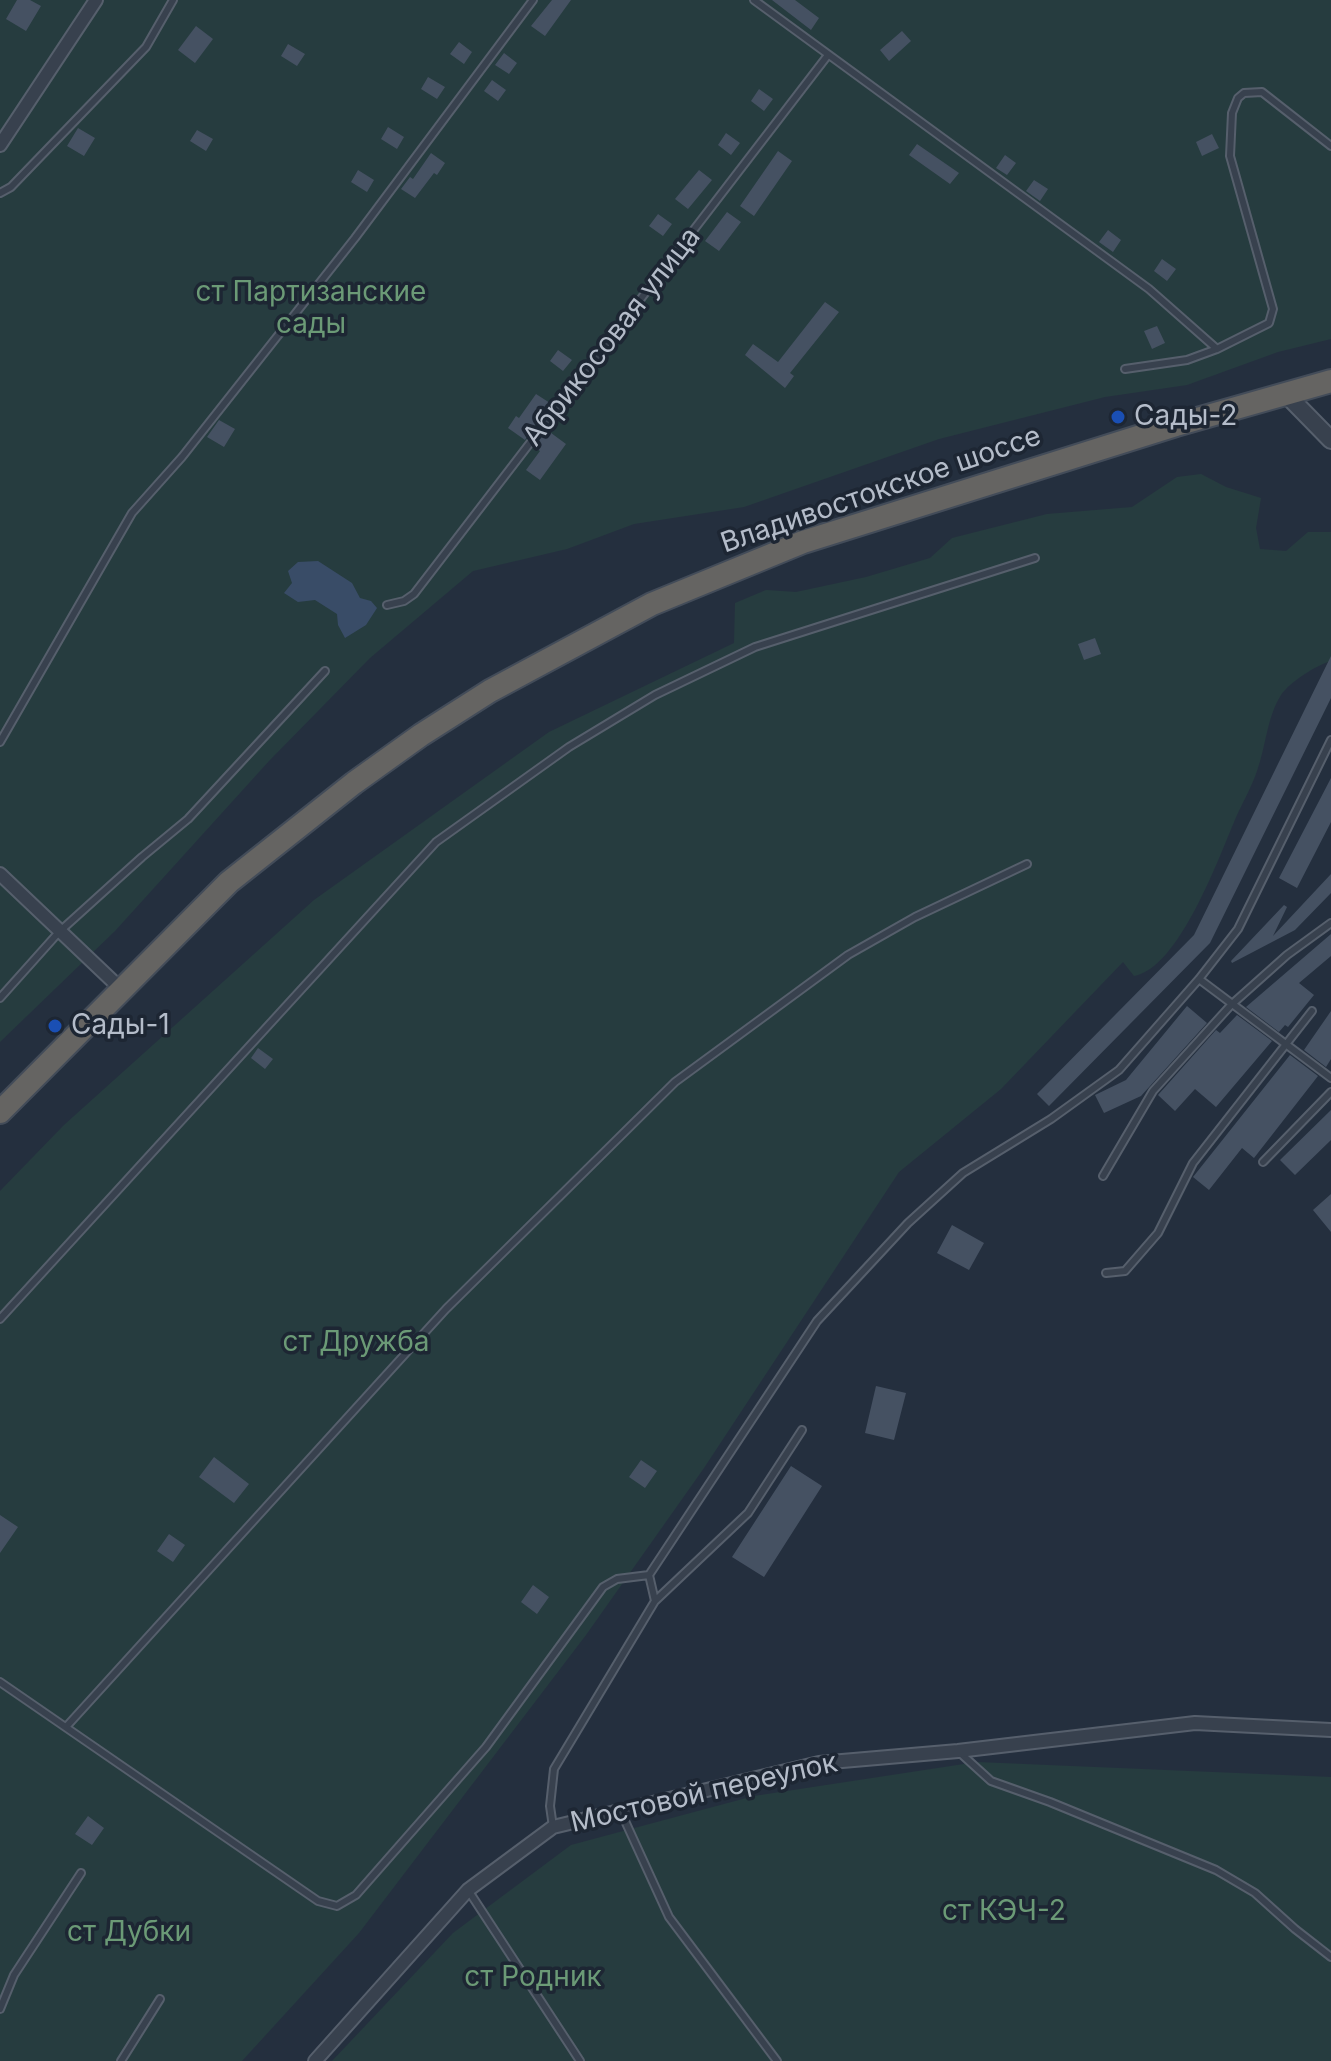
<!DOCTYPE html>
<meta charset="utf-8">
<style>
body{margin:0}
canvas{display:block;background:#242f3e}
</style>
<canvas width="1331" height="2061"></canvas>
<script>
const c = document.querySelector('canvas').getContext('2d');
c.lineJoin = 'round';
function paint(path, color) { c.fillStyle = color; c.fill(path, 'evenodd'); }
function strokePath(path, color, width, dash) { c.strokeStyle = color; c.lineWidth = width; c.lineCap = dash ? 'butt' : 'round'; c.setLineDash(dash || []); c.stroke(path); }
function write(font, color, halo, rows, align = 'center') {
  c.font = font + ' Inter,sans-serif'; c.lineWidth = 7; c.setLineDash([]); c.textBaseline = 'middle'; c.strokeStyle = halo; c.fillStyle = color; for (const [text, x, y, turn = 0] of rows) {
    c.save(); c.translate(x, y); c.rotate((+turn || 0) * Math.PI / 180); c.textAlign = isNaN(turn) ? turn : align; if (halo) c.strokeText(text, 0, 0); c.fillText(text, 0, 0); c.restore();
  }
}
paint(new Path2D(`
 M0 0H1331V339L1278 352 1187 385 1105 397 939 439 744 507 634 524 567 549 473 571 370 658 269 761 115 931 0 1042Z
 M1201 474 1226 487 1261 498 1256 528 1260 549 1286 551 1308 532H1331V661C1315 666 1291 681 1281 695 1267 717 1266 746 1257 771 1252 786 1244 800 1237 815 1220 854 1180 968 1134 976L1123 962 1001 1089 899 1172 704 1468 586 1635 359 1933 242 2061H0V1191L64 1125 314 900 549 732 734 643 735 603 766 590 796 592 866 577 930 558 952 538 1047 514 1132 507 1177 477Z
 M977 1762 1331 1777V2061H332L453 1933 571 1845 754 1796Z`), '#263c3f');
paint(new Path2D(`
 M318 561 352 583 360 598 371 601 377 608 366 625 345 638 338 625 337 614 315 600 298 602 284 593 292 583 288 571 298 562Z`), '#394c67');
paint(new Path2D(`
 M17 0H30L41 6 26 31 6 19Z
 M552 0H571L545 36 531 26Z
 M772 0H795L819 18 811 30Z
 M196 26 213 39 195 63 178 50Z
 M902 31 911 41 889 61 880 50Z
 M459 42 472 52 464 64 450 54Z
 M288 44 305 54 297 66 281 56Z
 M504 53 517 63 509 74 495 65Z
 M428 77 445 87 437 99 421 89Z
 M492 80 506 90 498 101 484 91Z
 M759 89 773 99 764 111 751 101Z
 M388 127 404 137 397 149 381 139Z
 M78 128 95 138 84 156 67 146Z
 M197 130 213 139 206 151 190 141Z
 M726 133 740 143 731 155 718 145Z
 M1212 134 1219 148 1202 156 1196 142Z
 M917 144 959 173 950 184 909 155Z
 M778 151 792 161 754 216 740 206Z
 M431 153 445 163 437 175 434 173 415 198 401 189 410 177 413 179Z
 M1005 155 1016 163 1007 175 996 168Z
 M358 170 374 180 367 192 351 182Z
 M699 170 712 180 688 209 675 199Z
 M1034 180 1048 189 1040 201 1026 191Z
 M727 212 741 222 719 251 705 241Z
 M658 214 672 224 663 236 649 226Z
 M1108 230 1121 240 1113 252 1099 242Z
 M1162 259 1176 269 1167 281 1154 271Z
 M825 302 839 312 790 373 794 376 785 388 745 355 753 344 778 362Z
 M1157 326 1165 343 1152 349 1144 331Z
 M558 350 572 360 563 371 550 361Z
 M536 394 550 403 525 440 508 428 516 416 519 418Z
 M219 420 235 429 224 447 207 437Z
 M547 430 566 444 540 480 526 470 540 451 534 447Z
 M1095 638 1101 654 1084 660 1078 644Z
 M1331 656V698L1210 943 1049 1106 1037 1094 1194 935Z
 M1331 778V822L1297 888 1279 878Z
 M1331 874V893L1295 930 1232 963 1231 961 1284 905 1287 907 1273 936Z
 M1331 934V956L1299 983 1314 995 1288 1027 1285 1025 1279 1032 1246 1007Z
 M1187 1006 1207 1023 1141 1096 1104 1113 1095 1095 1126 1080Z
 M1331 1011V1059L1326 1067 1304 1050Z
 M1237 1015 1272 1041 1216 1107 1195 1089 1175 1111 1158 1095 1216 1030 1220 1033Z
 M258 1048 273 1059 265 1069 251 1058Z
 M1290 1055 1318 1076 1254 1158 1242 1148 1209 1190 1193 1177Z
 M1331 1110V1140L1295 1175 1280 1160Z
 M1331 1194V1232L1313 1210Z
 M952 1225 984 1243 969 1270 937 1253Z
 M876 1386 906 1393 894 1440 865 1433Z
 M214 1457 249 1484 234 1503 199 1477Z
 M641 1460 657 1471 645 1488 629 1477Z
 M791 1466 822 1486 764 1577 732 1557Z
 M0 1515 18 1527 0 1553Z
 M169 1534 185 1545 173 1562 157 1551Z
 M533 1585 549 1597 537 1614 521 1602Z
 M88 1816 104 1828 92 1845 75 1834Z`), '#455162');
const service = new Path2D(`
 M754 0 1149 289 1217 349
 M0 193 11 187 146 47 173 0
 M1125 369 1187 360 1217 349 1269 323 1273 309 1230 156 1232 113 1238 98 1244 93 1262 92 1331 146
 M387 605 404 601 414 594 828 55
 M0 742 132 513 182 457 355 238 533 0
 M1199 979 1331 1078
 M0 998 59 932 142 857 188 819 325 671
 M1263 1162 1331 1092
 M1103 1176 1153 1091 1231 1005 1287 955 1331 923
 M1106 1273 1125 1271 1158 1233 1193 1163 1312 1011
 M0 1319 436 842 569 747 655 695 755 647 1035 558
 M655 1601 748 1513 802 1430
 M0 1682 318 1901 337 1906 356 1895 486 1747 603 1587 617 1579 649 1575
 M66 1727 446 1309 675 1082 848 955 915 917 1027 864
 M958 1751 991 1781 1050 1802 1216 1870 1255 1893 1295 1929 1331 1957
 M620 1810 669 1917 777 2061
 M553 1827 550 1806 554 1769 655 1601 649 1575 817 1321 908 1223 963 1173 1051 1119 1119 1070 1199 979 1238 929 1331 740
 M468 1890 580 2061
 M0 2009 14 1975 81 1873
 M121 2061 160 1999`);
const minor = new Path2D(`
 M0 145 96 0
 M0 874 121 989
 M315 2061 468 1890 553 1827 819 1763 958 1751 1195 1723 1331 1730`);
const tertiary = new Path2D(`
 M1287 395 1331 440`);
const trunk = new Path2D(`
 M0 1112 229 882 354 783 421 735 490 691 652 604 803 542 1176 425 1331 381`);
strokePath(service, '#565f6c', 10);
strokePath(minor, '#565f6c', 16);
strokePath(tertiary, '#565f6c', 20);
strokePath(trunk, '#434c59', 26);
strokePath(service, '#38414e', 6);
strokePath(minor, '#38414e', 12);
strokePath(tertiary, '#38414e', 16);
strokePath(trunk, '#656462', 22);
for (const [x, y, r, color] of [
 [1118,417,8,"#1a4fb4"],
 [55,1026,8,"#1a4fb4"]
]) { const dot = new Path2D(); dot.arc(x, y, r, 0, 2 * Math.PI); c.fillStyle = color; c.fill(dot); strokePath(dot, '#1d2633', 3); }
write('28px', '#6b9a76', '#1d2633', [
 ["ст Партизанские",311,293],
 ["сады",311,325],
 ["ст Дружба",356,1343],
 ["ст КЭЧ-2",1004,1912],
 ["ст Дубки",129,1933],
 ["ст Родник",533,1978]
]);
write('28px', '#b4bcc9', '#1d2633', [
 ["Абрикосовая улица",612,337,-52],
 ["Владивостокское шоссе",881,490,-19],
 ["Мостовой переулок",704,1793,-13]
]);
write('28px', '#b4bcc9', '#1d2633', [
 ["Сады-2",1134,417],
 ["Сады-1",71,1026]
], 'left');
</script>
